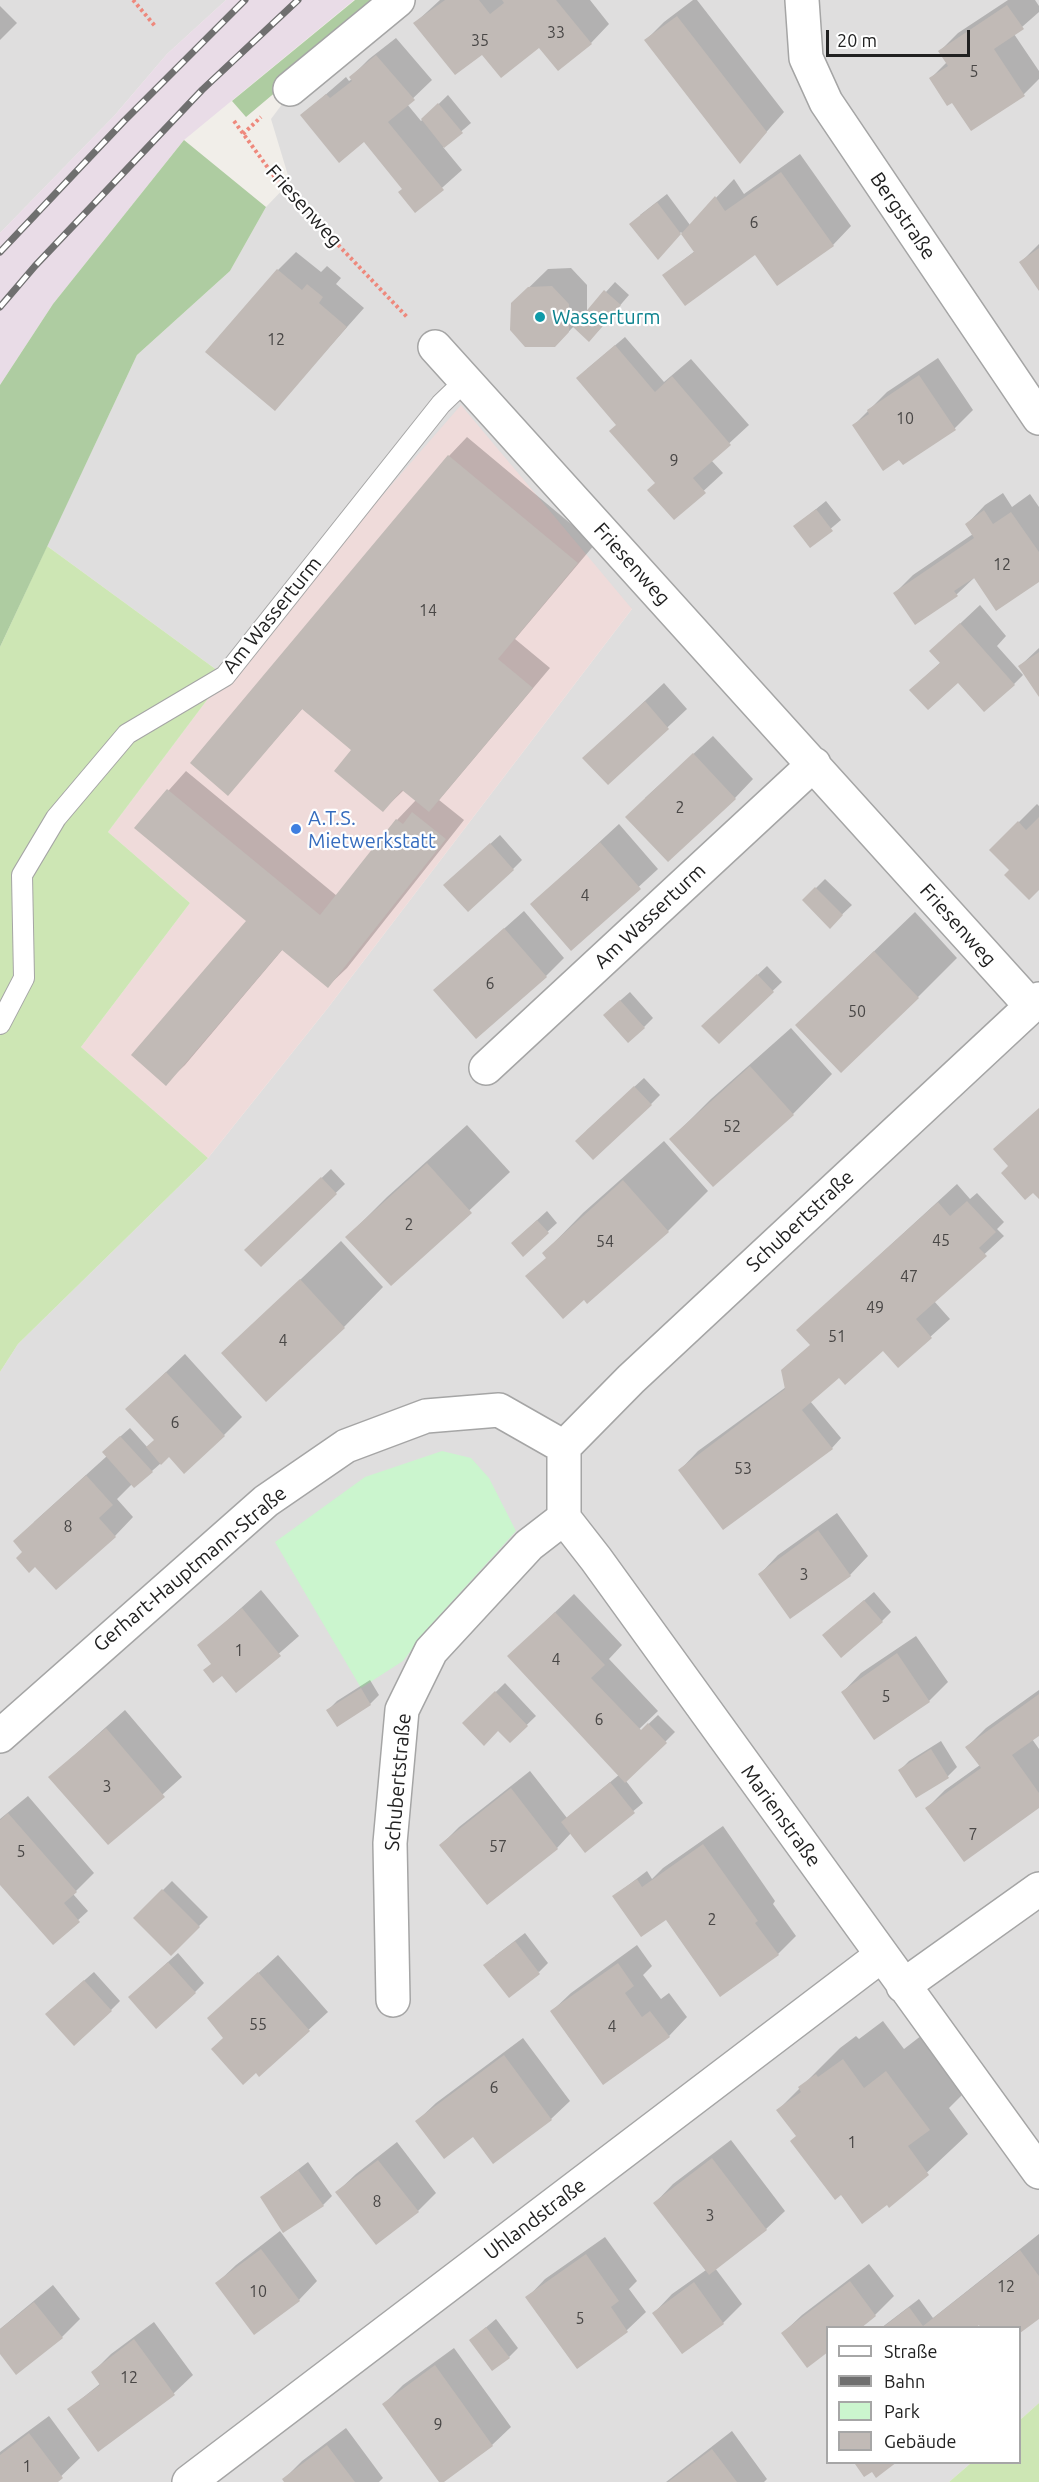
<!DOCTYPE html>
<meta charset="utf-8">
<style>
body{margin:0}
#map{position:relative;width:1039px;height:2482px;overflow:hidden;background:#f1eee9;font-family:Ubuntu,sans-serif}
canvas{display:block}
.legend{position:absolute;left:826px;top:2326px;width:195px;height:138px;box-sizing:border-box;background:#fff;border:2px solid #a6a6a6;margin:0;padding:8px 10px;list-style:none;font-size:18px;color:#212121}
.legend li{display:flex;align-items:center;gap:12px;height:30px}
.legend b{width:30px;border:2px solid #a6a6a6}
.scale{position:absolute;left:826px;top:30px;width:144px;height:27px;box-sizing:border-box;border:3px solid #212121;border-top:0;padding-left:8px;font-size:18px;line-height:21px;white-space:nowrap;color:#212121;-webkit-text-stroke:4px #fff;paint-order:stroke}
</style>
<div id="map">
<canvas width="1039" height="2482"></canvas>
<ul class="legend">
<li><b style="height:8px;background:#fff"></b>Straße</li>
<li><b style="height:8px;background:#6f6f6f"></b>Bahn</li>
<li><b style="height:16px;background:#cbf5ce"></b>Park</li>
<li><b style="height:16px;background:#c1bab6"></b>Gebäude</li>
</ul>
<div class="scale">20 m</div>
</div>
<script>
const c = document.querySelector('canvas').getContext('2d');
c.lineJoin = 'round';
function paint(path, color) { c.fillStyle = color; c.fill(path, 'evenodd'); }
function strokePath(path, color, width, dash) { c.strokeStyle = color; c.lineWidth = width; c.lineCap = dash ? 'butt' : 'round'; c.setLineDash(dash || []); c.stroke(path); }
function write(font, color, halo, rows, align = 'center') {
  c.font = font + ' Ubuntu,sans-serif'; c.lineWidth = 4.5; c.setLineDash([]); c.textBaseline = 'middle'; c.strokeStyle = halo; c.fillStyle = color; for (const [text, x, y, turn = 0] of rows) {
    c.save(); c.translate(x, y); c.rotate((+turn || 0) * Math.PI / 180); c.textAlign = isNaN(turn) ? turn : align; if (halo) c.strokeText(text, 0, 0); c.fillText(text, 0, 0); c.restore();
  }
}
paint(new Path2D(`
 M0 0H226L167 54 114 116 0 233Z
 M401 0H1039V2403L1020 2420V2328H828V2462L971 2463 949 2482H0V1372L18 1344 208 1158 327 1009 632 609 225 676 47 546 137 355 230 271 266 207 290 182 271 119 286 99Z`), '#dfdede');
paint(new Path2D(`
 M461 405 632 609 327 1009 208 1158 81 1047 190 903 108 832 225 676Z`), '#efdbda');
paint(new Path2D(`
 M226 0H354L184 140 53 304 0 385V233L114 116 167 54Z`), '#e9dce7');
paint(new Path2D(`
 M47 546 225 676 108 832 190 903 81 1047 208 1158 18 1344 0 1372V647Z
 M1039 2403V2482H949L971 2463 1020 2462V2420Z`), '#cde6b4');
paint(new Path2D(`
 M355 0H385L246 117 232 101Z
 M184 140 266 207 230 271 137 355 0 647V385L53 304Z`), '#aecca1');
paint(new Path2D(`
 M442 1451 471 1458 489 1478 516 1531 428 1628 403 1661 361 1688 275 1542 365 1477Z`), '#cbf5ce');
paint(new Path2D(`
 M440 0H590L609 24 591 43 482 52 415 23Z
 M693 0H697L784 112 740 162 646 40 664 22Z
 M1008 0H1035L1039 6V12L1014 34 1039 71V79L1024 94 952 101 931 78 947 62 940 51 958 33Z
 M0 6 17 23 0 40Z
 M396 38 432 80 407 104 421 121 448 95 471 123 443 147 462 170 416 211 404 189 364 140 302 115 346 77 349 81 352 79 351 77 369 59Z
 M800 154 851 226 833 245 755 253 664 275 695 251 681 232 667 248 640 215 667 194 690 225 734 179 744 194Z
 M1039 244V289L1021 262Z
 M296 252 321 272 327 266 341 278 336 284 364 308 274 409 278 270Z
 M571 268 587 285V313L615 282 629 295 598 331 574 326 555 346 512 304 548 269Z
 M625 337 664 382 691 359 749 425 711 460 723 473 674 518 656 483 618 424 587 369Z
 M938 358 973 410 955 428 903 463 854 425 887 392Z
 M467 437 595 544 515 639 550 668 439 800 464 820 347 968 328 986 283 949 185 1065 166 1083 248 920 136 827 186 771 337 896 397 820 416 800 404 790 383 810 353 750 303 708 228 794 449 456Z
 M1003 493 1012 507 1030 494 1039 507V580L975 577 957 594 915 623 895 593 913 575 973 534 967 524 985 505Z
 M826 501 841 520 810 546 795 526Z
 M980 605 1006 636 997 646 1023 675 1014 684 958 681 911 690 941 662 931 651Z
 M1039 648V694L1020 666Z
 M664 683 687 709 608 783 584 758Z
 M713 736 753 779 735 798H645Z
 M1037 804 1039 806V888L1011 870 991 850Z
 M619 824 658 869 571 949 532 904Z
 M500 835 522 860 513 869 455 876Z
 M825 879 852 905 830 926 804 900Z
 M524 911 564 958 546 976 435 990Z
 M915 912 957 958 918 997 797 1025Z
 M767 966 782 982 719 1042 713 1017Z
 M630 992 653 1018 644 1027 614 1006Z
 M791 1028 832 1074 793 1114 713 1185 671 1139 711 1099Z
 M644 1078 660 1095 651 1104 586 1131Z
 M467 1125 510 1172 391 1284 347 1237 387 1197Z
 M664 1141 708 1191 668 1231 588 1302 544 1253 583 1213Z
 M331 1169 345 1184 261 1265 247 1250Z
 M957 1184 970 1199 977 1193 1004 1222 997 1229 1004 1236 934 1301 950 1319 898 1366 883 1349 839 1376 810 1401 841 1438 832 1448 680 1470 698 1451 786 1387 811 1344 798 1330Z
 M547 1211 557 1223 523 1254 522 1234Z
 M341 1241 383 1287 344 1327 223 1353Z
 M185 1354 242 1417 224 1435 170 1455 152 1471 132 1484 117 1499 133 1517 115 1536 24 1552 34 1522 107 1456 113 1443 130 1428 148 1448 155 1440 146 1391Z
 M837 1513 868 1556 850 1575 760 1574 778 1555Z
 M261 1590 299 1636 236 1691 199 1646Z
 M874 1592 891 1612 882 1621 834 1626Z
 M574 1594 622 1645 609 1659 658 1711 636 1732 638 1734 658 1715 675 1732 626 1781 643 1803 585 1851 571 1833 557 1848 441 1845 459 1827 530 1771 567 1818 620 1774 528 1638Z
 M916 1636 948 1682 929 1701 843 1692 861 1673Z
 M370 1680 379 1695 370 1704 328 1710 337 1701Z
 M505 1683 536 1716 510 1741 498 1729 464 1723Z
 M1039 1690V1734L1032 1739 1039 1749V1806L927 1808 945 1790 980 1765 967 1747 986 1728Z
 M125 1710 182 1777 108 1843 50 1777Z
 M941 1741 957 1767 948 1776 916 1796 900 1770 909 1761Z
 M28 1796 94 1873 73 1894 88 1911 53 1943 0 1882V1819Z
 M723 1826 775 1901 773 1904 796 1936 778 1954 666 1918 614 1896 647 1871 652 1879 663 1868Z
 M172 1881 208 1917 171 1954 135 1918Z
 M525 1933 548 1963 539 1972 495 1956Z
 M637 1945 652 1966 643 1975 661 1999 669 1993 687 2017 669 2036 552 2011 571 1993Z
 M178 1953 204 1983 195 1992 139 1988Z
 M278 1955 328 2012 259 2075 209 2018Z
 M94 1972 120 2001 111 2010 56 2005Z
 M883 2021 904 2049 926 2032 968 2089 949 2108 968 2134 920 2179 798 2135 778 2110 840 2048 856 2036 859 2039Z
 M523 2038 570 2101 551 2119 474 2135 417 2121 436 2103Z
 M731 2140 785 2211 766 2229 715 2268 742 2304 723 2323 683 2352 654 2313 672 2294 706 2270 655 2203 673 2184Z
 M397 2142 436 2193 418 2211 337 2192 356 2174Z
 M308 2162 332 2196 323 2205 262 2197Z
 M280 2231 317 2281 299 2300 217 2283 236 2265Z
 M1039 2234V2317L1020 2331V2328L979 2323 973 2328H881L919 2299 933 2318Z
 M605 2237 637 2281 629 2289 646 2312 627 2330 577 2367 527 2298 545 2279Z
 M869 2264 894 2296 875 2315 828 2328 783 2333 802 2315Z
 M53 2285 80 2319 62 2337 0 2352V2329Z
 M496 2319 518 2348 509 2357 471 2340Z
 M154 2322 193 2375 174 2393 98 2450 69 2409 101 2383 93 2372 111 2354Z
 M454 2348 511 2427 492 2445 441 2482 384 2404 403 2385Z
 M49 2416 80 2458 55 2482H0V2452Z
 M346 2428 383 2478 379 2482H286L284 2479 302 2461Z
 M732 2431 767 2479 764 2482H666Z`), '#0003');
paint(new Path2D(`
 M445 0H479L490 14 504 3 502 0H556L592 44 558 71 539 48 501 78 482 55 455 75 413 23Z
 M1007 5 1024 29 994 49 1025 96 971 131 952 103 947 106 929 78 948 66 938 51Z
 M677 16 767 132 740 164 644 40Z
 M376 55 415 100 388 122 444 190 415 213 398 192 402 189 364 142 339 163 300 115 326 94 330 98 352 81 349 77Z
 M438 103 463 133 444 148 421 119Z
 M781 172 834 246 777 286 755 255 685 306 662 275 694 252 681 234 715 196 725 211Z
 M657 202 681 234 658 260 629 224Z
 M1039 248V291L1019 262Z
 M277 269 302 290 307 284 323 297 319 303 347 327 275 411 205 352Z
 M552 286 569 304V332L555 347H525L510 330 511 303 528 287Z
 M604 290 621 305 589 342 573 327Z
 M615 345 655 392 672 376 731 445 693 478 706 493 674 520 647 490 655 483 609 431 616 425 576 378Z
 M919 375 956 430 903 465 899 460 883 471 852 425 869 414 867 410Z
 M448 455 578 563 498 659 533 688 429 812 402 790 383 812 372 803 334 771 351 750 302 709 228 796 190 763Z
 M816 509 833 531 810 548 793 526Z
 M984 510 993 524 1011 512 1039 552V582L996 611 974 578 954 591 958 596 915 625 893 593 974 538 965 524Z
 M960 623 1015 685 984 712 958 683 928 710 909 690 940 663 929 651Z
 M1039 652V697L1018 666Z
 M645 701 669 729 608 785 582 758Z
 M693 753 736 799 668 862 625 817Z
 M167 789 320 915 396 819 403 824 412 812 446 839 328 988 282 950 166 1086 131 1055 246 921 134 828Z
 M1039 817V890L1029 900 1004 875 1009 870 989 850 1018 821 1026 830Z
 M600 842 641 889 571 951 530 904Z
 M490 843 514 870 468 912 443 885Z
 M815 887 843 915 830 929 802 900Z
 M504 928 547 977 476 1039 433 990Z
 M874 951 919 998 841 1073 795 1025Z
 M757 974 774 992 719 1044 701 1026Z
 M620 1000 645 1028 628 1043 603 1015Z
 M750 1066 794 1115 713 1187 669 1139Z
 M634 1086 652 1105 593 1160 575 1141Z
 M1039 1108V1199L1033 1193 1025 1200 1001 1173 1008 1166 993 1149Z
 M427 1163 472 1213 391 1286 345 1237Z
 M321 1177 337 1194 261 1267 244 1250Z
 M623 1180 669 1232 587 1304 584 1300 563 1319 525 1276 546 1258 542 1253Z
 M967 1201 996 1232 979 1248 987 1256 916 1319 932 1338 898 1368 883 1351 845 1385 839 1378 802 1410 833 1449 723 1530 678 1470 785 1389 781 1370 810 1345 796 1330 938 1202 950 1216Z
 M537 1220 549 1233 523 1257 511 1243Z
 M300 1279 345 1328 266 1402 221 1353Z
 M166 1372 225 1436 184 1474 169 1457 161 1465 146 1447 154 1440 125 1409Z
 M120 1436 153 1472 134 1488 102 1452Z
 M86 1475 113 1505 99 1518 116 1537 56 1590 35 1567 29 1573 16 1558 22 1552 13 1541Z
 M818 1530 851 1576 790 1619 758 1574Z
 M864 1600 883 1622 841 1658 822 1635Z
 M242 1608 281 1656 236 1693 222 1676 213 1683 203 1670 211 1664 197 1645Z
 M555 1612 605 1665 591 1678 641 1730 648 1723 667 1743 625 1783 507 1656Z
 M897 1653 930 1702 874 1740 841 1692Z
 M361 1688 371 1705 337 1727 326 1710Z
 M495 1691 528 1726 510 1743 498 1731 484 1746 462 1723Z
 M1039 1694V1736L1012 1755 1039 1793V1808L964 1862 925 1808 981 1768 965 1747Z
 M106 1728 165 1797 108 1845 48 1777Z
 M931 1749 949 1778 916 1798 898 1770Z
 M610 1782 635 1813 585 1853 561 1822Z
 M511 1788 558 1849 487 1905 439 1845Z
 M8 1813 77 1892 64 1903 80 1922 53 1945 0 1885V1820Z
 M703 1844 758 1921 755 1923 779 1955 720 1997 666 1920 641 1937 612 1896 637 1879 642 1887Z
 M162 1889 200 1927 171 1956 133 1918Z
 M515 1941 540 1974 509 1998 483 1965Z
 M168 1962 196 1993 156 2029 128 1997Z
 M618 1963 634 1986 625 1993 642 2017 650 2011 670 2037 603 2085 550 2011Z
 M258 1972 310 2031 259 2077 256 2073 243 2085 211 2049 223 2038 207 2018Z
 M84 1980 112 2011 74 2046 45 2014Z
 M504 2055 552 2120 493 2164 473 2137 444 2159 415 2121Z
 M843 2059 864 2088 886 2071 930 2130 908 2146 929 2175 889 2208 887 2205 862 2224 841 2195 835 2200 790 2141 796 2136 776 2110 801 2092 798 2087 816 2074 818 2077Z
 M712 2158 767 2230 709 2275 653 2203Z
 M378 2160 419 2212 376 2245 335 2192Z
 M298 2170 324 2206 283 2233 260 2197Z
 M261 2249 300 2301 254 2335 215 2283Z
 M1020 2250 1039 2276V2319L1020 2333V2328H980L979 2325 976 2328H882L909 2307 923 2326Z
 M586 2254 619 2301 611 2307 628 2332 577 2369 525 2297Z
 M850 2281 876 2316 861 2328H828V2352L807 2368 781 2333Z
 M694 2282 724 2324 682 2354 652 2313Z
 M34 2302 63 2338 16 2375 0 2354V2329Z
 M486 2327 510 2358 492 2371 469 2340Z
 M134 2339 175 2395 98 2452 67 2409 100 2385 91 2372Z
 M435 2365 493 2446 444 2482H439L382 2404Z
 M29 2433 63 2478 58 2482H0V2455Z
 M327 2445 355 2482H284L282 2479Z
 M712 2449 737 2482H668Z
 M858 2462H897L876 2478 872 2472 864 2477 855 2464Z`), '#c1bab6');
const lane = new Path2D(`
 M0 1024 24 978 22 875 56 818 127 734 225 676 441 404 466 380`);
const street = new Path2D(`
 M802 0 806 58 826 102 1039 418
 M290 89 398 0
 M435 347 1031 1006
 M486 1068 814 764
 M564 1447V1518L596 1559 1039 2172
 M564 1447 631 1379 1039 999
 M0 1736 266 1501 346 1446 426 1416 499 1410 564 1447
 M903 1986 1039 1889
 M393 2000 390 1843 402 1710 431 1651 529 1545 564 1518
 M189 2482 882 1955`);
strokePath(lane, '#a5a5a5', 22);
strokePath(street, '#a5a5a5', 36);
strokePath(new Path2D(`
 M133 0 155 26
 M234 121 279 183 408 318
 M243 134 261 117`), '#ee887c', 4, [3, 3]);
strokePath(lane, '#fff', 20);
strokePath(street, '#fff', 33);
const rail = new Path2D(`
 M0 252 124 121 245 0
 M0 307 35 266 202 90 298 0`);
strokePath(rail, '#6f6f6f', 7);
strokePath(rail, '#fff', 4.5, [14]);
for (const [x, y, r, color] of [
 [540,317,6,"#0f9aa8"],
 [296,829,6,"#3f7fe0"]
]) { const dot = new Path2D(); dot.arc(x, y, r, 0, 2 * Math.PI); c.fillStyle = color; c.fill(dot); strokePath(dot, '#fff', 2); }
write('16px', '#494746', null, [
 ["33",556,33],
 ["35",480,41],
 ["5",974,72],
 ["6",754,223],
 ["12",276,340],
 ["10",905,419],
 ["9",674,461],
 ["12",1002,565],
 ["14",428,611],
 ["2",680,808],
 ["4",585,896],
 ["6",490,984],
 ["50",857,1012],
 ["52",732,1127],
 ["2",409,1225],
 ["45",941,1241],
 ["54",605,1242],
 ["47",909,1277],
 ["49",875,1308],
 ["51",837,1337],
 ["4",283,1341],
 ["6",175,1423],
 ["53",743,1469],
 ["8",68,1527],
 ["3",804,1575],
 ["1",239,1651],
 ["4",556,1660],
 ["5",886,1697],
 ["6",599,1720],
 ["3",107,1787],
 ["7",973,1835],
 ["57",498,1847],
 ["5",21,1852],
 ["2",712,1920],
 ["55",258,2025],
 ["4",612,2027],
 ["6",494,2088],
 ["1",852,2143],
 ["8",377,2202],
 ["3",710,2216],
 ["12",1006,2287],
 ["10",258,2292],
 ["5",580,2319],
 ["12",129,2378],
 ["9",438,2425],
 ["1",27,2467]
]);
write('20px', '#212121', '#fff', [
 ["Friesenweg",304,206,48],
 ["Bergstraße",903,216,56],
 ["Friesenweg",632,564,48],
 ["Am Wasserturm",272,615,-51],
 ["Am Wasserturm",650,916,-43],
 ["Friesenweg",958,925,48],
 ["Schubertstraße",800,1221,-43],
 ["Gerhart-Hauptmann-Straße",190,1569,-40],
 ["Schubertstraße",398,1782,-85],
 ["Marienstraße",781,1816,54],
 ["Uhlandstraße",535,2219,-37]
]);
write('20px', '#0d838f', '#fff', [
 ["Wasserturm",552,317]
], 'left');
write('20px', '#366cbe', '#fff', [
 ["A.T.S.",308,818],
 ["Mietwerkstatt",308,841]
], 'left');
</script>
